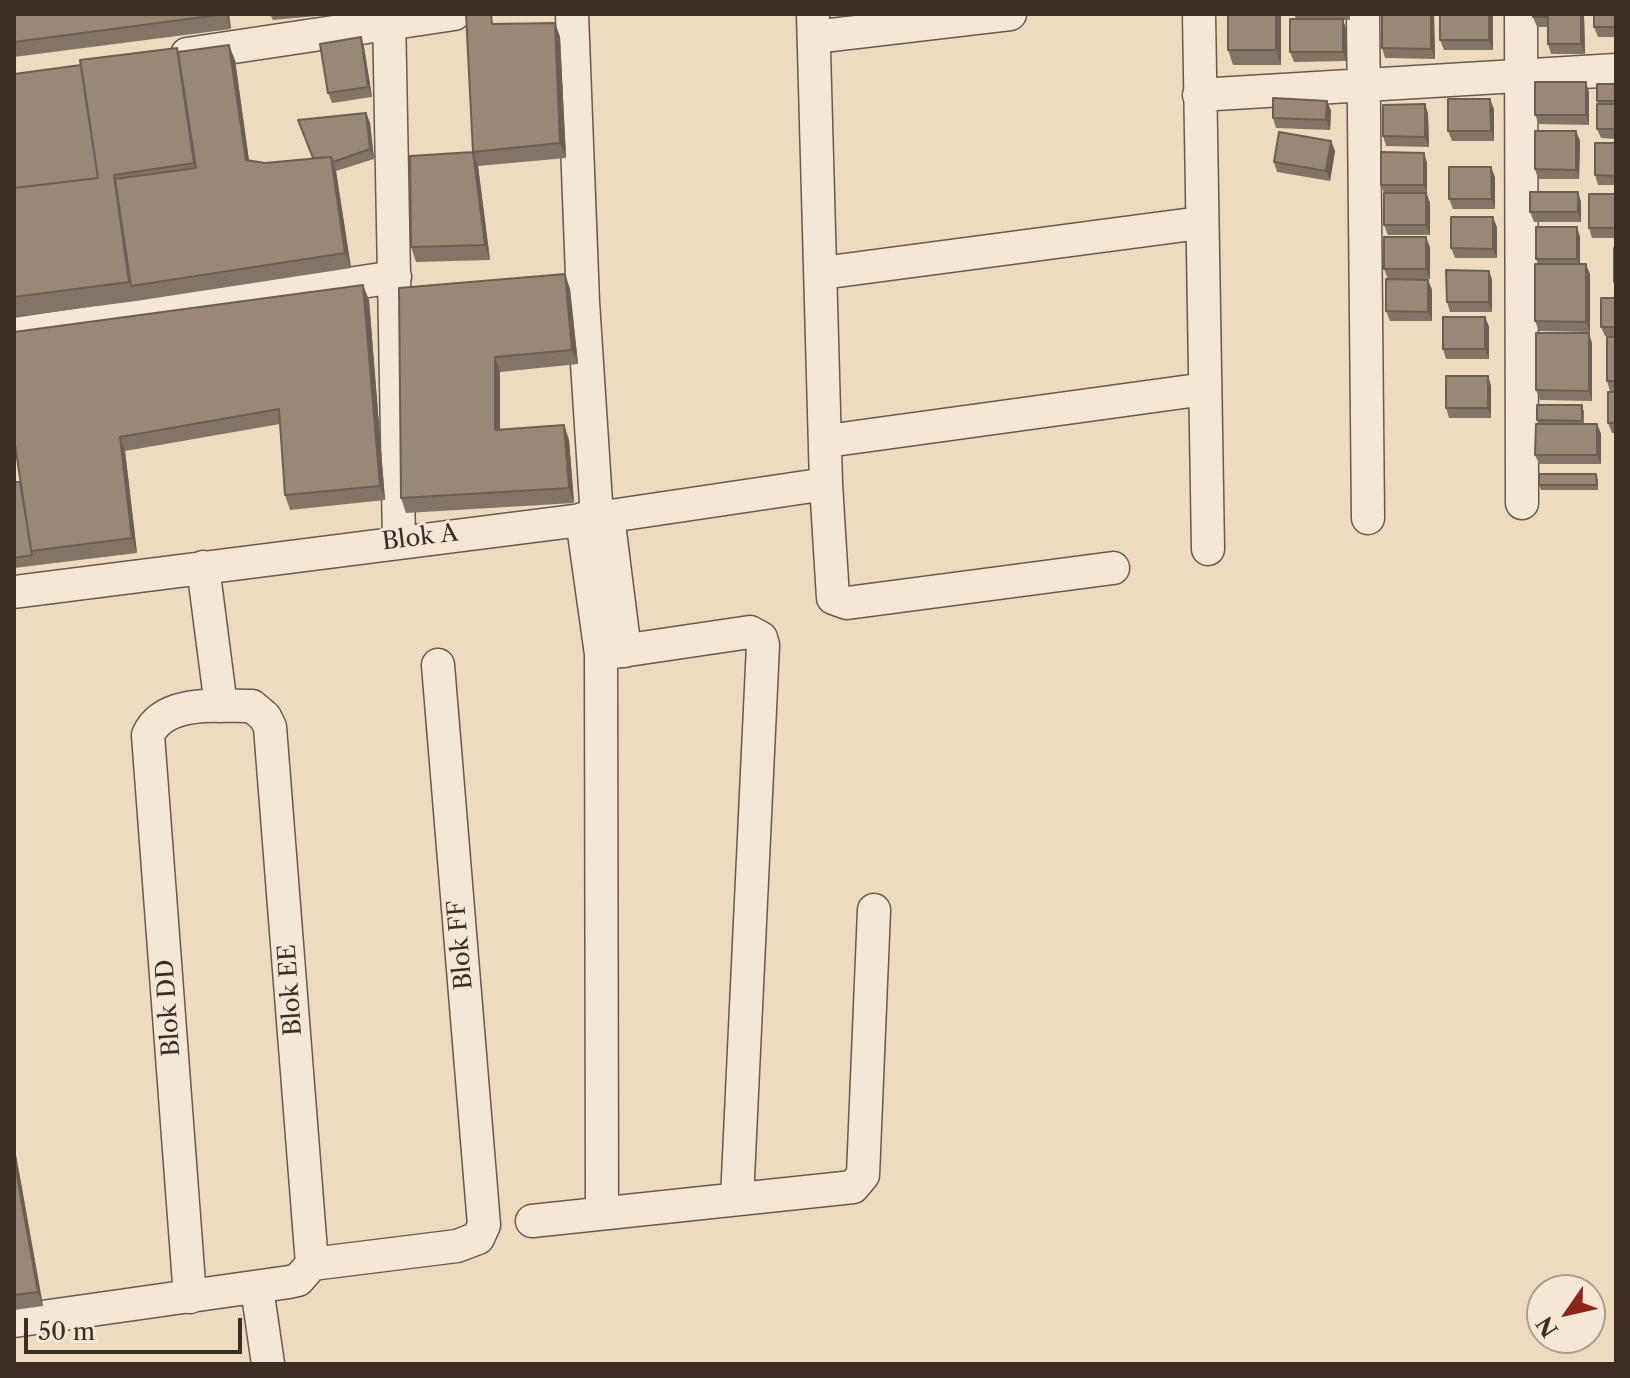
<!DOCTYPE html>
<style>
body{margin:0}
#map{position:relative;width:1630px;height:1378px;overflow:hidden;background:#eedabf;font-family:"Libre Caslon Text",serif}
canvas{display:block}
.frame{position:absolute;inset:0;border:16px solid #3f2d25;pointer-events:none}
.north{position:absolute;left:1526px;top:1274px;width:80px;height:80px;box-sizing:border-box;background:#f4e7d5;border:2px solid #ac9d8f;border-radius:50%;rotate:236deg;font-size:22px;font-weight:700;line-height:32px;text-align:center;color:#3f2d25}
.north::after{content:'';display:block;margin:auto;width:28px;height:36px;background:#8f2418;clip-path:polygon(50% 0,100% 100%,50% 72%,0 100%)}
.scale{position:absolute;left:24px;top:1318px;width:218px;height:36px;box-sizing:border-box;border:4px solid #3f2d25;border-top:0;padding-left:10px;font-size:24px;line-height:28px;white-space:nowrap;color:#3f2d25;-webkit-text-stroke:6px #f4e7d5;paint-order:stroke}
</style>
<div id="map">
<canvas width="1630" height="1378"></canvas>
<div class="frame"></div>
<div class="north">N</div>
<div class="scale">50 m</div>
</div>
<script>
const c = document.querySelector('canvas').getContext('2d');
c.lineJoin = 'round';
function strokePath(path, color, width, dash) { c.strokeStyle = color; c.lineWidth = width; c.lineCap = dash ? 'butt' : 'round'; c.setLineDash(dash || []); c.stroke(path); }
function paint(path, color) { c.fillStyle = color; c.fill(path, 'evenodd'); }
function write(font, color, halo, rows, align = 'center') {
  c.font = font + ' "Libre Caslon Text",serif'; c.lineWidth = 6; c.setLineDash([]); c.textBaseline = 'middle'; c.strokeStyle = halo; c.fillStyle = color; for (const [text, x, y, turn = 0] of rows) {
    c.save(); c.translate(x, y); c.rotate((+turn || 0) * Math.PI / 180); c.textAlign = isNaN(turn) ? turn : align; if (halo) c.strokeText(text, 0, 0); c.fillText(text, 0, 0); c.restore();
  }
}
const street = new Path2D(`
 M389 14 399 540
 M572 14 583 302 597 518
 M813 14 826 484 833 598 847 603 1113 568
 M1199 14 1208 549
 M1363 14 1368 518
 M1521 14 1522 503
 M814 37 1010 14
 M187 54 454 14
 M1199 95 1616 70
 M822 273 1200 223
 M14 334 395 277
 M827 441 1205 389
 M608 516 625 651
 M582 519 601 654 602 1212
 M203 567 221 706
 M14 592 597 518 826 484
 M601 654 750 632 761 638 763 645 737 1199
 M532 1221 853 1187 863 1175 874 910
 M257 1288 268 1364
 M190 1297 148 735C164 699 219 706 252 706L265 717 270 727 312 1264
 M14 1321 289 1282 298 1280 312 1264 457 1246 478 1238 484 1225 438 665`);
strokePath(street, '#6b584c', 35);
strokePath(street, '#f4e7d5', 32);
paint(new Path2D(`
 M14 14H229L231 29 14 57Z
 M270 14H338L273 20Z
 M1228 14H1281V65H1233L1228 50Z
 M1294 14H1350V20H1343L1346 29V61L1294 62 1290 52 1296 19Z
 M1434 14 1435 59 1385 58 1382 48Z
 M1584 14 1585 54H1551L1548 44V27H1537L1533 17Z
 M1616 14V37H1598L1594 27Z
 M1493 15V50H1444L1440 40Z
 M555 23 560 37 566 158 478 166 490 260 416 262 411 247 473 152 496 24Z
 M364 47 372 97 332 103 328 93Z
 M177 48 178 52 235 60 249 161 265 163 312 158 366 113 370 123 374 159 336 171 351 268 136 301 14 317V74L81 65Z
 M1616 84V139L1601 138 1597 129 1598 104 1597 101Z
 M1589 92V125L1539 124 1535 115Z
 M1327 101 1331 111 1330 130 1276 128 1273 118Z
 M1425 104 1428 114 1429 147 1386 146 1383 136Z
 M1494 109V141H1452L1448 131Z
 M1576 131 1580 141 1579 179H1538L1535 169Z
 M1331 141 1335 151 1330 181 1277 172 1274 162Z
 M1616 143V185H1598L1595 175Z
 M1424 153 1427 163V194L1430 203V235H1388L1384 225V193L1381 185Z
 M1495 177V209H1453L1449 199Z
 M1578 192 1581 202V222H1534L1530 212Z
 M1616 194V238H1592L1589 228Z
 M1497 227V258H1455L1451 248Z
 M1577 227 1580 237V264L1590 274V332L1539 331 1535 321 1538 264 1536 259Z
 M1430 247V279H1388L1384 269Z
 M1489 271 1492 280V312H1450L1447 302Z
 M565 274 570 289 578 364 500 372V430L564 425 569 440 574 503 406 513 401 498 399 288Z
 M1428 280 1432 290V321H1390L1386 311Z
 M1616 298V337L1605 336 1601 327Z
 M369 300 385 500 290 510 285 495 280 424 125 451 137 553 14 568V482H20Z
 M1485 317 1489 327V359H1446L1443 349Z
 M1616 337V391H1610L1607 381Z
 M1592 343V401L1540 400 1536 390Z
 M1488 376 1491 386V418H1449L1446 408Z
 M1616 392V433H1612L1608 423Z
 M1584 410V424H1597L1601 434V464H1539L1535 455 1538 424 1537 420Z
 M1598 479V490H1541L1539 485Z
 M14 1144 43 1306 14 1310Z`), '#847465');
paint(new Path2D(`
 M226 14H229L231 29Z
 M1276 14H1281V65L1276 50Z
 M1431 14H1434L1435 59 1431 49Z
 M1489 14H1492L1493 15V50L1489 40Z
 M1581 14H1584L1585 54 1581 44Z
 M1343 19 1346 29V61L1343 52Z
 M555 23 560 37 566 158 560 143Z
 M361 37 364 47 372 97 368 87Z
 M229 45 235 60 251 175 246 160Z
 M1586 82 1589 92V125L1586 115Z
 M1490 99 1494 109V141L1491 131Z
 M1327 101 1331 111 1330 130 1326 120Z
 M1425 104 1428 114 1429 147 1425 137Z
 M366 113 370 123 374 159 370 149Z
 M1576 131 1580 141 1579 179 1576 170Z
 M1331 141 1335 151 1330 181 1326 171Z
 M473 152 478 166 490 260 485 245Z
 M1424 153 1427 163V194L1424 185Z
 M331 157 336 171 351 268 345 253Z
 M1491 167 1495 177V209L1492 199Z
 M1578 192 1581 202V222L1578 212Z
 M1426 193 1430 203V235L1426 225Z
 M1493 217 1497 227V258L1493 249Z
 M1577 227 1580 237V269L1577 259Z
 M1426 237 1430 247V279L1426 269Z
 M1586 264 1590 274V332L1586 322Z
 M1489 271 1492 280V312L1489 302Z
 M565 274 570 289 578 364 572 350Z
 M1428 280 1432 290V321L1428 312Z
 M363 285 369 300 385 500 380 486Z
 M1485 317 1489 327V359L1485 349Z
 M1589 333 1592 343V401L1589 391Z
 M495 357 500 372V444L495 430Z
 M1488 376 1491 386V418L1488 408Z
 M1597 424 1601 434V464L1597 455Z
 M564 425 569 440 574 503 569 488Z
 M120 437 125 451 137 553 132 538Z
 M14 1144 43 1306 38 1292 14 1159Z`), '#6c5e52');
const building = new Path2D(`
 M14 14H226L14 42Z
 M466 14H491L492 24 555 23 560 143 473 152Z
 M1228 14H1276V50H1228Z
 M1382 14H1431V49L1382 48Z
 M1440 14H1489V40H1440Z
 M1533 14H1581V44H1548V17H1533Z
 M1594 14H1616V27H1594Z
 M1290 19H1343V52H1290Z
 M361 37 368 87 328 93 320 44Z
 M229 45 246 160 265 163 331 157 345 253 131 286 115 179 196 168 178 52Z
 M177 48 194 163 114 175 129 282 14 297V188L98 178 80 60Z
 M81 65 98 178 14 188V74Z
 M1535 82H1586V115H1535Z
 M1597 84H1616V101H1597Z
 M1273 98 1327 101 1326 120 1273 118Z
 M1448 99H1490L1491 131H1448Z
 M1425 104V137L1383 136V105Z
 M1597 104H1616V129H1597Z
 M366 113 370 149 333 162 331 157 313 158 298 120Z
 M1535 131H1576V170L1535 169Z
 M1279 132 1331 141 1326 171 1274 162Z
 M1595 143H1616V176L1595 175Z
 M473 152 485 245 411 247 410 156Z
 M1381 152 1424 153V185H1381Z
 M1449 167H1491L1492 199H1449Z
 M1530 192H1578V212H1530Z
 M1384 193H1426V225H1384Z
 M1589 194H1616V228H1589Z
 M1451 217H1493V249L1451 248Z
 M1536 227H1577V259H1536Z
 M1384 237H1426V269H1384Z
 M1614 248H1616V282H1614Z
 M1535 264H1586V322L1535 321Z
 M1446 270 1489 271V302H1447Z
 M565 274 572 350 495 357V430L564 425 569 488 401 498 399 288Z
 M1386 279 1428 280V312L1386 311Z
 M363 285 380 486 285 495 279 409 120 437 132 538 31 551 14 438V332Z
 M1601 298H1616V327H1601Z
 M1443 317H1485V349H1443Z
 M1536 333H1589V391L1536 390Z
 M1607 337H1616V381H1607Z
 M1446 376H1488V408H1446Z
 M1608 392H1616V423H1608Z
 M1537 405H1582V421L1537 420Z
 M1536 424H1597V455H1535Z
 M1539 474H1596L1597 485H1539Z
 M14 482H20L32 555 14 558Z
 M14 1159 38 1292 14 1295Z`);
paint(building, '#9a8775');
strokePath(building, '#6c5e52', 2);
write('24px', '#3f2d25', '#f4e7d5', [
 ["Blok A",420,538,-7],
 ["Blok FF",461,945,-95],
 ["Blok EE",291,990,-94],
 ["Blok DD",169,1008,-94]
]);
</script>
